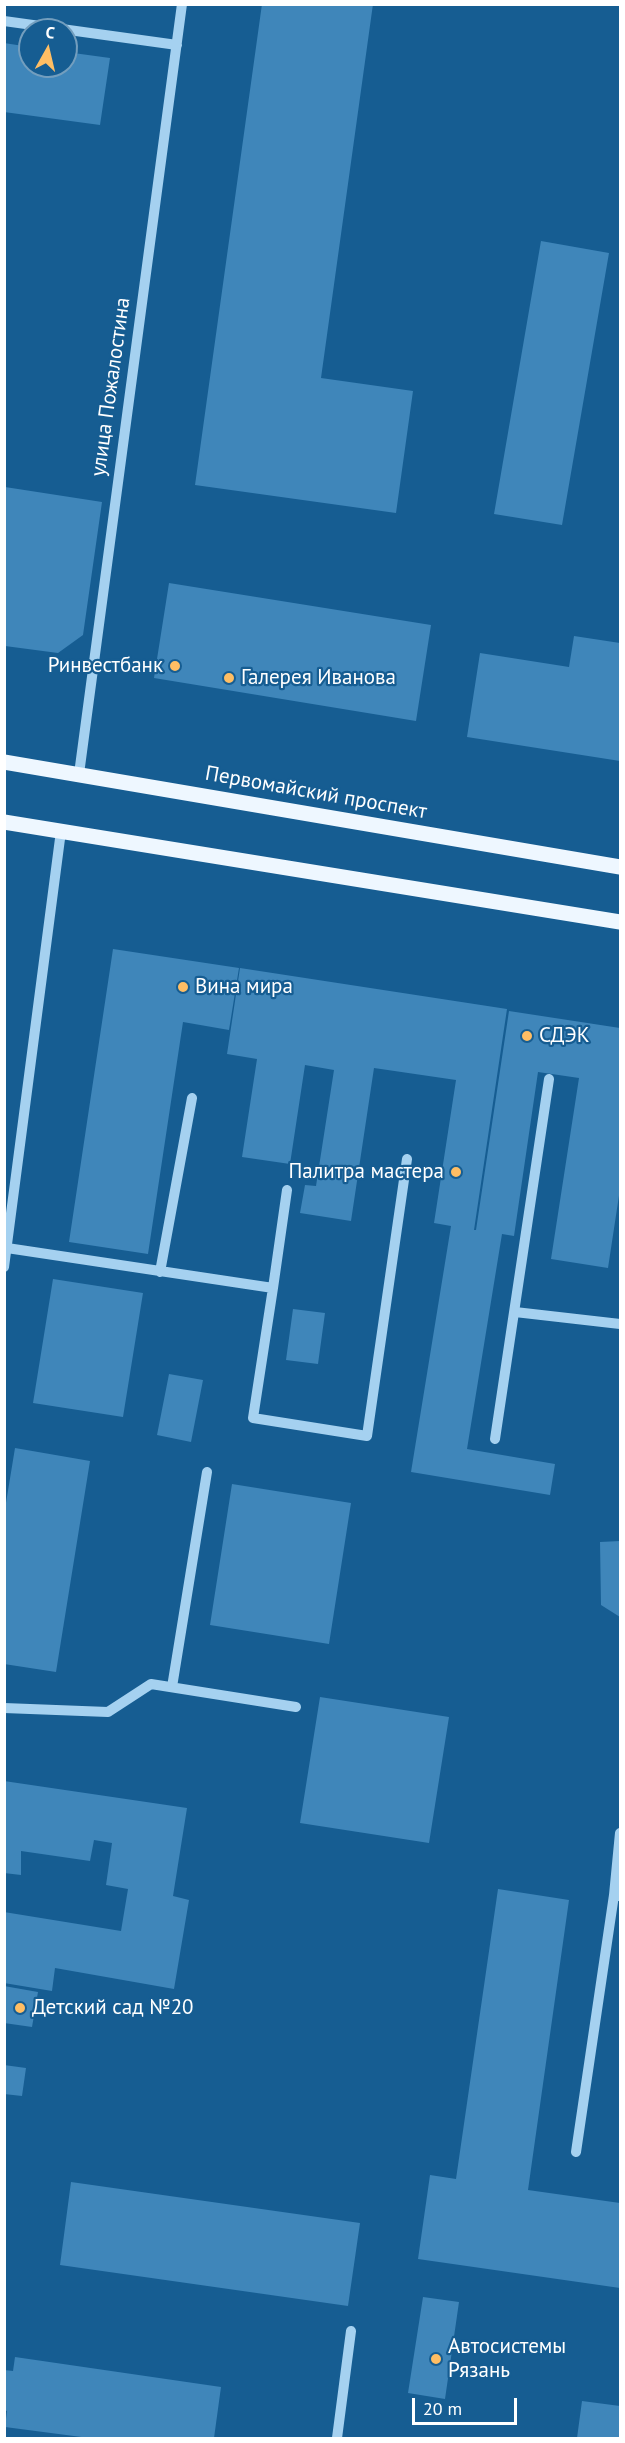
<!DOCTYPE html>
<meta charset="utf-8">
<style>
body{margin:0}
#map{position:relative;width:625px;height:2443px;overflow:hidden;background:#165d92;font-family:"PT Sans",sans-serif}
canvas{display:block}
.frame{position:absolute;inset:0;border:6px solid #fff;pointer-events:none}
.north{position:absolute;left:18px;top:18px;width:60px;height:60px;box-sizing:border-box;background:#165d92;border:2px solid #739ebe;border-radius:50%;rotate:8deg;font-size:16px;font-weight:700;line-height:24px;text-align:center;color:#fff}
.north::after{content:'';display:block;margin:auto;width:21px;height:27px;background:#ffbe64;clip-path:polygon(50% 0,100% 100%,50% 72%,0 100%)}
.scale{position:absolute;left:412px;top:2398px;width:105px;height:27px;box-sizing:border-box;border:3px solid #fff;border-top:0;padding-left:8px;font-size:18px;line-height:21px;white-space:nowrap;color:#fff;-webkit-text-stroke:4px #165d92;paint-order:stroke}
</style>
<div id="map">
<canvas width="625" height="2443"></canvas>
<div class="frame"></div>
<div class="north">С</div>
<div class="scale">20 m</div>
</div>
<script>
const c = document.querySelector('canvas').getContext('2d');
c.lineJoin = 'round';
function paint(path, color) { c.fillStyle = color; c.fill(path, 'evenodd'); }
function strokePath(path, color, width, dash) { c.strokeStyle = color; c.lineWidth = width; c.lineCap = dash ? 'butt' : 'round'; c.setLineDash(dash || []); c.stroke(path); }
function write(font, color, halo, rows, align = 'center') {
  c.font = font + ' "PT Sans",sans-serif'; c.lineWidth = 4.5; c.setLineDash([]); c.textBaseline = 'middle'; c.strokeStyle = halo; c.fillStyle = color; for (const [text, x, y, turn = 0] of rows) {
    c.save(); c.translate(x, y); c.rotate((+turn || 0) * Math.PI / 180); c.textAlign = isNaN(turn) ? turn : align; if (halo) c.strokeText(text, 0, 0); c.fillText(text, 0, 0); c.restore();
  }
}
paint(new Path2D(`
 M262 4H373L321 378 413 391 396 513 195 485Z
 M4 43 30 47V66H66V52L110 58 100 125 4 112Z
 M541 241 609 253 562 525 494 514Z
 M5 487 102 502 83 635 58 653 5 646Z
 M169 583 431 625 416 721 154 678Z
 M574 636 620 643V761L467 737 480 653 569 667Z
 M113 949 239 968 229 1030 183 1022 148 1254 69 1242Z
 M240 968 507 1009 474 1230H476L509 1011 620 1028V1189L608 1268 551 1259 579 1078 538 1072 514 1236 502 1234 467 1449 555 1464 550 1495 411 1472 451 1226 434 1223 456 1080 374 1068 351 1221 300 1213 305 1185 316 1186 334 1070 305 1065 290 1164 242 1157 257 1059 227 1054Z
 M53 1279 143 1293 123 1417 33 1403Z
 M293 1309 325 1313 318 1364 286 1360Z
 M169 1374 203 1380 191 1442 157 1435Z
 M15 1448 90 1461 56 1672 4 1664V1515Z
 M232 1484 351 1503 329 1644 210 1625Z
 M620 1541V1617L601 1605 600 1542Z
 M320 1697 449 1717 429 1843 300 1823Z
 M4 1781 187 1808 173 1896 189 1900 174 1989 55 1968 52 1991 4 1983V1912L121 1931 128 1889 106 1885 112 1843 94 1840 90 1861 21 1851V1875L4 1873Z
 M498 1889 569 1900 528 2190 620 2203V2288L418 2259 430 2175 456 2179Z
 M4 1986 38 1992 32 2027 4 2023Z
 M4 2065 26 2068 22 2096 4 2094Z
 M71 2182 360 2223 348 2306 60 2265Z
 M423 2297 459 2302 445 2399 408 2393Z
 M15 2357 221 2387 214 2438H89L5 2427 7 2411 4 2410V2370L13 2371Z
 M582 2401 620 2406V2438H577Z`), '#3f86ba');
strokePath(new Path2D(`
 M4 21 177 45
 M79 774 182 4
 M7 1248 273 1288 287 1190
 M4 1267 61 831
 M160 1272 192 1098
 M273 1288 253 1418 367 1436 407 1159
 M515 1312 620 1324
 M495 1439 549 1079
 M172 1687 207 1472
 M4 1708 108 1712 151 1684 296 1707
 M620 1833 614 1895 620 1896
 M576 2152 614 1895
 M337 2438 351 2331`), '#a5d1f0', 10);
strokePath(new Path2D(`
 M4 762 620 867
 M4 822 620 922`), '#eef7ff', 15);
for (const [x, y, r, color] of [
 [175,666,6,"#ffbe64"],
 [229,678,6,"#ffbe64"],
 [183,987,6,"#ffbe64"],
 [527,1036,6,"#ffbe64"],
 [456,1172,6,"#ffbe64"],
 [20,2008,6,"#ffbe64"],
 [436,2359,6,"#ffbe64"]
]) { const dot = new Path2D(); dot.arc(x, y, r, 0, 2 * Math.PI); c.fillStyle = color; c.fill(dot); strokePath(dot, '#165d92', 2); }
write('21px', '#fff', '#165d92', [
 ["улица Пожалостина",111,387,-82],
 ["Первомайский проспект",316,793,10]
]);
write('21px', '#fff', '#165d92', [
 ["Ринвестбанк",163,666,"right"],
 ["Галерея Иванова",241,678],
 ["Вина мира",195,987],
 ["СДЭК",539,1036],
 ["Палитра мастера",444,1172,"right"],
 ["Детский сад №20",32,2008],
 ["Автосистемы",448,2347],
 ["Рязань",448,2371]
], 'left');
</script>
